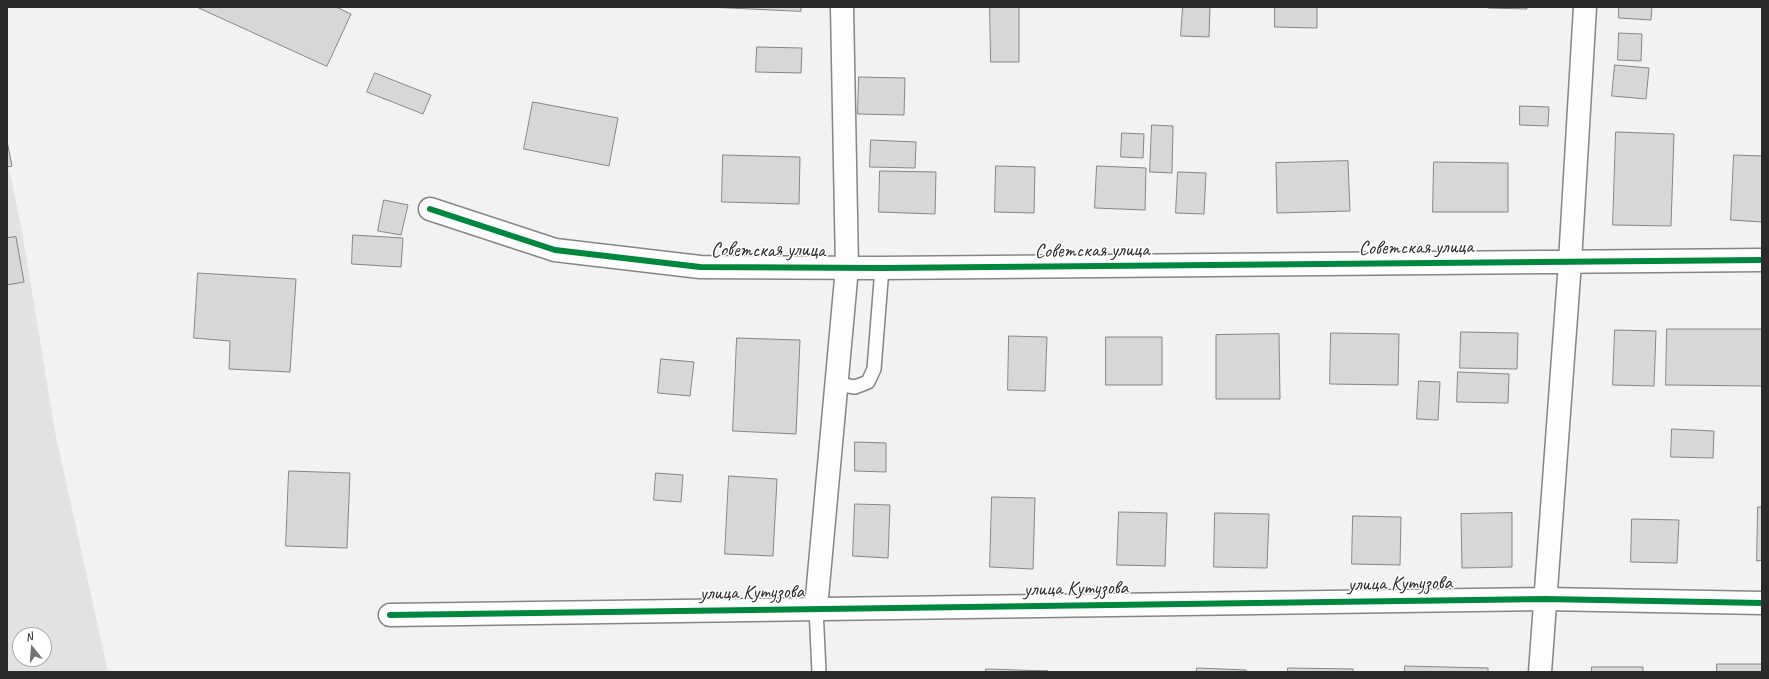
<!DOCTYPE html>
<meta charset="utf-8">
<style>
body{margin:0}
#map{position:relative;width:1769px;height:679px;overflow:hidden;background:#f2f2f2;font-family:Caveat,sans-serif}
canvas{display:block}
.frame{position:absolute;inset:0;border:8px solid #2b2b2b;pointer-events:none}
.north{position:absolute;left:12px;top:627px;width:40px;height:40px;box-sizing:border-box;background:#fff;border:1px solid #aaa;border-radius:50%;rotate:343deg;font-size:11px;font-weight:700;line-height:16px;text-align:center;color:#2b2b2b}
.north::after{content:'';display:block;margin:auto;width:14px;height:18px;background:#717171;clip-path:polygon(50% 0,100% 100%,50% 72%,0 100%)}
</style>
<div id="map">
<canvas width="1769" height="679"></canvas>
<div class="frame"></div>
<div class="north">N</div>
</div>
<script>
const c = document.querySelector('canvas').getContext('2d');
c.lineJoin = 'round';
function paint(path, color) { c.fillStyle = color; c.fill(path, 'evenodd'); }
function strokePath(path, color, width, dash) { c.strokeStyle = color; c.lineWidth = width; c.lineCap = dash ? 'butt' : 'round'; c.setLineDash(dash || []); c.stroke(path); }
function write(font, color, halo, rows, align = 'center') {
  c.font = font + ' Caveat,sans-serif'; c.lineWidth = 3; c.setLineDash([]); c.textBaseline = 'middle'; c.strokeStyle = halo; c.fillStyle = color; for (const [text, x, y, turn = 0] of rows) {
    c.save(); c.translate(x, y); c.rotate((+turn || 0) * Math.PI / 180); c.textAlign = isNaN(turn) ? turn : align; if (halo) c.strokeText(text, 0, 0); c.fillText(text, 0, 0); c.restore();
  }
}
paint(new Path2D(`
 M7 159 22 231 55 432 108 672H7ZM20 635H44V659H20Z`), '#e2e2e2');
const building = new Path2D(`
 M197 7H336L351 14 327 66Z
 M708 7H801V11Z
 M990 7H1019V62H991Z
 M1183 7H1210L1209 37 1181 36Z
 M1275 7H1317V28L1275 27Z
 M1488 7H1527V9L1488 8Z
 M1619 7H1652L1651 20 1619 18Z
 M1619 33 1642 34 1641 61 1618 60Z
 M757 47 802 48 801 73 756 72Z
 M1615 65 1649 68 1646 99 1612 96Z
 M375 73 431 95 423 114 367 92Z
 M859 77 905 78 904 115 858 114Z
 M533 102 618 118 609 166 524 149Z
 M1520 106 1549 107 1548 126 1520 125Z
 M1152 125 1173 126 1172 173 1150 172Z
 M1616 132 1674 134 1671 226 1613 225Z
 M1122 133 1144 134 1143 158 1121 157Z
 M871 140 916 142 915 168 870 167Z
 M7 141 12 166 7 167Z
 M723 155 800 157 799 204 722 202Z
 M1734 155 1762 156V222L1731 220Z
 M1348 161 1350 211 1277 213 1276 163Z
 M1434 162 1508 163V212H1433Z
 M996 166 1035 167 1034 213 995 212Z
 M1097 166 1146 168 1145 210 1095 208Z
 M880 171 936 172 935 214 879 212Z
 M1178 172 1206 173 1204 214 1176 213Z
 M384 200 408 205 401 235 378 231Z
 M353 235 403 238 401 267 352 264Z
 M16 237 24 282 7 285V238Z
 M198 273 296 279 290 372 229 369 230 341 194 338Z
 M1667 329H1762V386L1666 385Z
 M1615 330 1656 331 1654 386 1613 385Z
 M1461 332 1518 333 1517 369 1460 368Z
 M1331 333 1399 334 1398 385 1330 384Z
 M1279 334 1280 399H1216V335Z
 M1009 336 1047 337 1045 391 1008 390Z
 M1106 337H1162V385H1106Z
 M737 338 800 340 796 434 733 431Z
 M661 359 694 362 690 396 658 393Z
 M1458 372 1509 374 1508 403 1457 402Z
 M1419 381 1440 382 1438 420 1417 419Z
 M1672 429 1714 431 1713 458 1671 457Z
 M855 442 886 443V472L855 471Z
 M289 471 350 473 347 548 286 546Z
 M656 473 683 475 681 502 654 500Z
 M729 476 777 479 773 556 725 554Z
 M992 497 1035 498 1033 569 990 567Z
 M855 504 890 505 888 558 853 556Z
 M1758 507H1762V560L1757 561Z
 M1119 512 1167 513 1165 566 1117 565Z
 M1215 513 1269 514 1267 568 1214 567Z
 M1512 513V567L1462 568 1461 514Z
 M1353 516 1401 517 1400 565 1352 564Z
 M1632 519 1679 520 1677 563 1631 562Z
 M1717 664H1762V672H1717Z
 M1405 666 1488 668V672H1405Z
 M1592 667H1643V672H1592Z
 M1197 668 1246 670V672H1197Z
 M1288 668 1353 669V672H1288Z
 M986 669 1048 671 986 672Z`);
paint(building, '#d7d7d7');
strokePath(building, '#858585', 1);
const service = new Path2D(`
 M837 384 855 387 868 382 874 369 882 268
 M816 608 819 672`);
const minor = new Path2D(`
 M430 209 555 250 700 267 882 268 1762 260
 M816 608 847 268 842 7
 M390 615 1545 599 1762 603
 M1540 672 1570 262 1585 7`);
strokePath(service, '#858585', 16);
strokePath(minor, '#858585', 25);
strokePath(service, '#fdfdfd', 13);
strokePath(minor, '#fdfdfd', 22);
strokePath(new Path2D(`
 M430 209 555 250 700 267 882 268 1762 260
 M390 615 1545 599 1762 603`), '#00873e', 6);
write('20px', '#2b2b2b', '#fff', [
 ["Советская улица",1416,248,-1],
 ["Советская улица",768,251],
 ["Советская улица",1092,251,-1],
 ["улица Кутузова",1400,584,-1],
 ["улица Кутузова",1076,589,-1],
 ["улица Кутузова",752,593,-1]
]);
</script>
